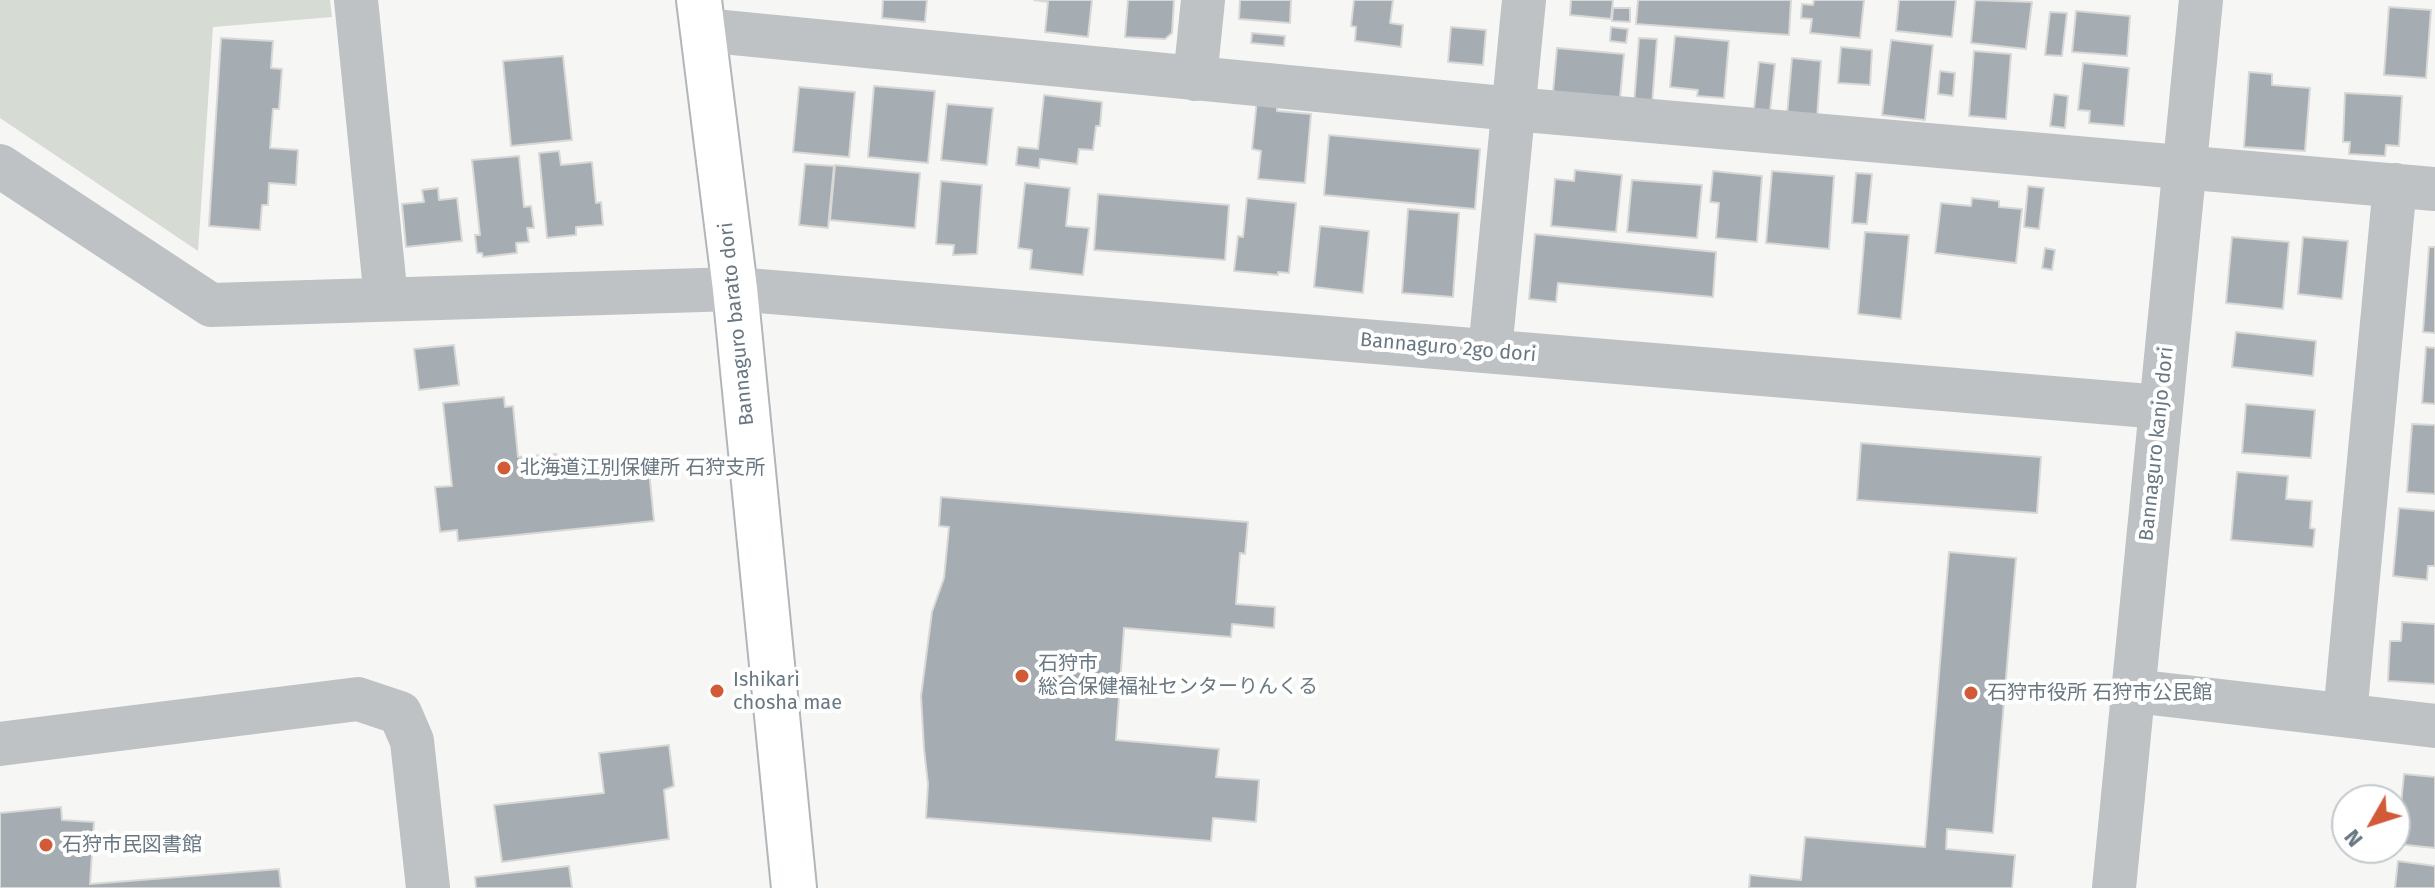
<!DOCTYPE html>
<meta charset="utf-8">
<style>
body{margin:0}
#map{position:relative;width:2435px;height:888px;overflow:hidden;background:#f6f6f4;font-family:"Fira Sans",sans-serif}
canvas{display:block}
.north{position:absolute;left:2331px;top:784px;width:80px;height:80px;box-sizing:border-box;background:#fff;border:2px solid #c3c9cd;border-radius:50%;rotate:231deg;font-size:22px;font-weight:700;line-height:32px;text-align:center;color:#687782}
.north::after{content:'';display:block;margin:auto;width:28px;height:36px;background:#d35a37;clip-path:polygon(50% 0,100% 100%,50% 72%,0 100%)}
</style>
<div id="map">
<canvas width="2435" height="888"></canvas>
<div class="north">N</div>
</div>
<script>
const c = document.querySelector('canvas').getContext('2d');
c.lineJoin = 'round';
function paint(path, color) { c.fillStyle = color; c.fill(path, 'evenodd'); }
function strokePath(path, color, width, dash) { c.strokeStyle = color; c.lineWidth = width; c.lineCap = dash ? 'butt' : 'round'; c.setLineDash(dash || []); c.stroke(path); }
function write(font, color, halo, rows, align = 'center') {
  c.font = font + ' "Fira Sans","Noto Sans JP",sans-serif'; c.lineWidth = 8; c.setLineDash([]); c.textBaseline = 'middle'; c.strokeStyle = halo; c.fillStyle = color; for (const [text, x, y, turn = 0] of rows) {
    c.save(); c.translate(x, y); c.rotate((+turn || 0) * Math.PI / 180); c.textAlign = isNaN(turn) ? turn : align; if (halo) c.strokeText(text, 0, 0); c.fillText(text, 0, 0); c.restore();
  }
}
paint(new Path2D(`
 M0 0H330L332 17 213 27 198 251 0 118Z`), '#d6dbd3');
const building = new Path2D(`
 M883 0H927L925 22 882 18Z
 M1034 0H1092L1088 37 1045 32 1048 2Z
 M1128 0H1174L1172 33 1165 39 1125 37Z
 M1240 0H1291L1290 23 1239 19Z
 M1354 0H1393L1390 23 1403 25 1401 47 1355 41 1356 27 1351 26Z
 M1571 0H1613L1611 19 1570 15Z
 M1638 0H1791L1789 35 1636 24Z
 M1814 0H1864L1860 38 1810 33 1812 19 1801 18 1802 4 1813 5Z
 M1899 0H1956L1952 37 1896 31Z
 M1975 0 2032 2 2026 49 1971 43Z
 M2389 7 2431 10 2426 78 2384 75Z
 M1613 8H1630V22L1612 21Z
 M2076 11 2130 16 2127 56 2072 52Z
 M2050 12 2067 13 2062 56 2045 55Z
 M1451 27 1486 30 1483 65 1448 62Z
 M1611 27 1628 29 1626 43 1610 41Z
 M1252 33 1285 36 1284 46 1251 43Z
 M1675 36 1729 41 1724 98 1697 96 1698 90 1670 87Z
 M221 38 273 41 271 68 282 69 279 109H273L270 148 298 150 296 185 269 183 268 205H262L260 230 209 226Z
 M1639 38 1657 39 1652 105 1634 104Z
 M1891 40 1933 45 1925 120 1882 115Z
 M1841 47 1872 50 1870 85 1838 83Z
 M1557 48 1624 54 1620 98 1553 92Z
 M1974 51 2011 54 2006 119 1969 116Z
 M563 56 572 140 511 146 503 61Z
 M1792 58 1821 61 1817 118 1787 115Z
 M1759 62 1775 64 1770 111 1754 109Z
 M2083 63 2129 68 2124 126 2089 123 2090 111 2078 110Z
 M1940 71 1955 73 1953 96 1938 94Z
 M2249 72 2272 74V85L2310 88 2305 151 2244 147Z
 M874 86 935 91 928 163 868 157Z
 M799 87 855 92 849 157 793 152Z
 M2345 93 2402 96 2399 146 2386 145 2385 156 2349 154 2350 142H2343Z
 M2054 94 2068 96 2065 128 2050 126Z
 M1044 95 1102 102 1100 126H1096L1093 150 1079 149 1077 164 1040 159 1039 168 1016 165 1018 147 1038 149Z
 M1257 100 1277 102V111L1311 114 1305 183 1258 179 1261 151 1252 149Z
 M947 104 993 108 987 165 941 160Z
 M1329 135 1480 149 1475 209 1324 195Z
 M559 151 561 165 592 162 596 203 601 202 603 225 576 227V235L547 238 539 153Z
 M519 156 524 207 531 206 534 228H527L529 242 516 243 517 253 483 257 482 253H477L475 235H480L472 160Z
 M805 164 834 166 828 228 799 225Z
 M835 165 920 173 915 228 830 220Z
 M1575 170 1622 175 1616 232 1551 226 1555 179 1574 181Z
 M1713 171 1762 176 1757 242 1716 238 1719 203 1710 202Z
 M1772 171 1834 176 1829 249 1766 243Z
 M1856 173 1872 174 1867 224 1852 223Z
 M1632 180 1702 185 1697 238 1627 232Z
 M941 181 982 185 977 254 953 255 954 245 936 244Z
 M1025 183 1070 188 1066 226 1089 228 1083 275 1030 269 1032 250 1018 248Z
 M2028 186 2044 188 2039 229 2024 227Z
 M438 188 439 200 457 198 462 241 406 247 402 204 424 202 422 190Z
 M1098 194 1229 205 1225 260 1094 250Z
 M1247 198 1296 203 1289 273 1278 272V275L1234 271 1238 236 1243 237Z
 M1972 198 1999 201V207L2022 209 2016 263 1935 253 1941 203 1971 206Z
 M1408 209 1459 213 1453 297 1402 293Z
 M1320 226 1369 231 1363 293 1314 287Z
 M1865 232 1909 235 1901 319 1858 314Z
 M1535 234 1716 252 1713 297 1558 283 1556 302 1529 299Z
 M2232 237 2289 242 2283 309 2226 303Z
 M2303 237 2348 241 2342 299 2298 294Z
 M2429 247H2435V333L2423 332Z
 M2045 248 2055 250 2052 270 2042 268Z
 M2236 332 2316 341 2313 376 2232 367Z
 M454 345 459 385 419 390 414 349Z
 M2426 347 2435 348V404L2422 403Z
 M504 397 505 407 513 406 518 457 556 454 558 472 639 464 640 472 649 471 654 521 458 541 457 530 440 532 435 487 452 486 443 403Z
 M2246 404 2315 410 2311 458 2242 453Z
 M2412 424 2435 425V494L2407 492Z
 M1861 443 2041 457 2037 513 1857 500Z
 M2237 472 2288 476 2286 499 2312 501 2310 528 2315 529 2313 547 2231 540Z
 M941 497 1248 522 1245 554 1240 553 1236 604 1275 607 1274 628 1232 624 1231 637 1124 628 1116 740 1219 749 1216 777 1259 780 1256 822 1213 818 1211 841 926 818 928 784 924 749 921 696 932 612 944 578 949 527 939 526Z
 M2399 508 2435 511V566H2428L2427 580 2393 576Z
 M1949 552 2016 558 1993 833 1947 829 1946 849 2015 855 2012 888H1749L1750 875 1801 880 1805 837 1925 847Z
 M2402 622 2435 624V684L2388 681 2390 641H2401Z
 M669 745 674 786 664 790 669 839 502 862 494 805 604 793 599 753Z
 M2404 774 2435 777V848L2397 844Z
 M61 807 62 820 94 822 90 884 279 869 281 888H0V813Z
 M2398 861 2435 866V888H2395Z
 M569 866 572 888H476L475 877Z`);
paint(building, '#a6adb2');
strokePath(building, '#d8d8d6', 2);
const secondary = new Path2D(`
 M699 0 735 289 794 888`);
strokePath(secondary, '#b0b6ba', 48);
strokePath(new Path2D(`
 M356 0 386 299
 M703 30 1513 109 2435 189
 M1195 79 1203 0
 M0 166 211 305 735 289 2161 407
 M1490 351 1524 0
 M2134 691 2435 726
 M2345 715 2395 185
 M0 744 358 699 400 713 412 741 428 888`), '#bec2c5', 44);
strokePath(new Path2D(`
 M2114 888 2201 0`), '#bec2c5', 44);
strokePath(secondary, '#fff', 44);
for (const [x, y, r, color] of [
 [504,468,8,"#d35a37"],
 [1022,676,8,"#d35a37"],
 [717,691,8,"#d35a37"],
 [1971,693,8,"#d35a37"],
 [46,845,8,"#d35a37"]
]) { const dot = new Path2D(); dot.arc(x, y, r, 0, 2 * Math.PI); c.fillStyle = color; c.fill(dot); strokePath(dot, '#fff', 3); }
write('20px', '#687782', '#fff', [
 ["Bannaguro barato dori",737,324,-96],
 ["Bannaguro 2go dori",1448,348,5],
 ["Bannaguro kanjo dori",2157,444,-84]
]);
write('20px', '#687782', '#fff', [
 ["北海道江別保健所 石狩支所",520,468],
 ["石狩市",1038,664],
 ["総合保健福祉センターりんくる",1038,687],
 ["Ishikari",733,680],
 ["chosha mae",733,703],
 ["石狩市役所 石狩市公民館",1987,693],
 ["石狩市民図書館",62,845]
], 'left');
</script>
